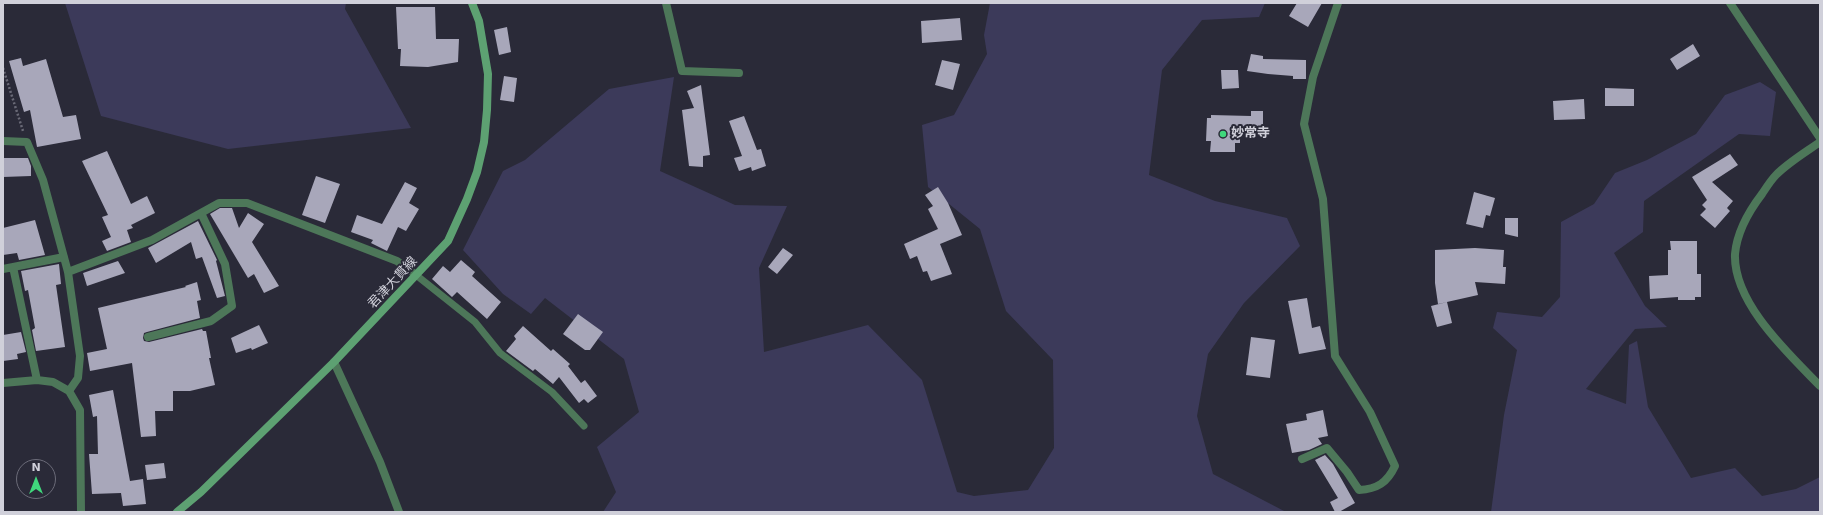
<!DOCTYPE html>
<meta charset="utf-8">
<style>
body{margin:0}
#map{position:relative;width:1823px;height:515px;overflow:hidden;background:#2a2a38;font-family:"DejaVu Sans",sans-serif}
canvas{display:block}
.frame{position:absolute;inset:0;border:4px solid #d0d0da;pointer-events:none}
.north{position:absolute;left:16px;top:459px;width:40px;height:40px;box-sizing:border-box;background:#2a2a38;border:1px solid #6c6c79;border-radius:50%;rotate:0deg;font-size:11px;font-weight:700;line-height:16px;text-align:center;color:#d0d0da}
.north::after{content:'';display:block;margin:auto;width:14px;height:18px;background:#40d77c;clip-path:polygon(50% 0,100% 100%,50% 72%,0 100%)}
</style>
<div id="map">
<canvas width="1823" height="515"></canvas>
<div class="frame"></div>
<div class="north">N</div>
</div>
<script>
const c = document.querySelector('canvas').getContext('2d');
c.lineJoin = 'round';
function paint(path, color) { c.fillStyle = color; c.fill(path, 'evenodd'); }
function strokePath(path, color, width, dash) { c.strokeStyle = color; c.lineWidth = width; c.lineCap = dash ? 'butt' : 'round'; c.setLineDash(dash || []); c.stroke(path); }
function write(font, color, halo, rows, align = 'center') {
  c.font = font + ' "DejaVu Sans","Noto Sans JP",sans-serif'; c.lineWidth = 4; c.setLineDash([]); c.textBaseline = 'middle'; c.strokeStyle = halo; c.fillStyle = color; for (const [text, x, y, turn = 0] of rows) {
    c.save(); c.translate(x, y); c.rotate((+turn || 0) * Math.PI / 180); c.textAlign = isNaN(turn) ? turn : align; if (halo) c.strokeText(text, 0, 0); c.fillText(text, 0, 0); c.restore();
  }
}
paint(new Path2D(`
 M65 3H346L345 9 411 128 228 149 101 116Z
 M990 3H1265L1259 17 1202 20 1162 70 1149 175 1215 201 1287 218 1300 246 1244 303 1208 354 1197 416 1213 474 1286 512H603L616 492 597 447 639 412 624 359 545 298 531 314 503 294 463 250 503 171 525 160 609 89 674 77 660 171 735 205 787 206 759 268 764 352 868 325 922 380 957 492 974 496 1028 490 1054 448 1053 360 1006 311 980 229 928 187 922 125 954 115 987 54 984 35Z
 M1760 82 1776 92 1770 136 1739 134 1644 201 1643 232 1614 253 1645 306 1667 327 1635 329 1586 389 1626 404 1629 345 1637 341 1648 407 1691 478 1735 468 1762 496 1796 489 1820 477V512H1491L1504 415 1517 350 1493 328 1497 312 1542 317 1560 297 1561 222 1594 204 1615 173 1647 160 1696 134 1725 95Z`), '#3c3a5a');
paint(new Path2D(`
 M1297 3H1322L1308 27 1289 16Z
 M396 7H435L436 39H459L458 62 428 67 400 66 401 49H398Z
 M960 18 962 40 922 43 921 21Z
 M507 27 511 52 499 55 494 30Z
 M1693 44 1700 56 1677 70 1670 59Z
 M1251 54 1263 56V59L1306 60V79H1293V76L1268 74 1247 71Z
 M21 58 23 66 46 59 63 117 76 115 81 139 37 147 30 110 24 112 9 61Z
 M942 60 960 64 953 90 935 85Z
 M1221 70H1238L1239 88 1222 89Z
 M504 76 517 78 514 102 500 100Z
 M701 85 710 155 703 156V167L689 166 682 110 694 108 687 91Z
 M1605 88 1634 89V106H1605Z
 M1584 99 1585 119 1554 120 1553 101Z
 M1251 111H1263V128H1240V143H1235V152H1210L1211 141H1206L1207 118H1211V115L1251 116Z
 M744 116 757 150 761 149 766 166 752 171 751 167 739 171 734 158 742 156 729 121Z
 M107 151 131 204 147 196 155 213 131 225 133 228 127 230 131 242 107 251 102 241 111 237 102 217 108 215 82 161Z
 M1730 154 1738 165 1712 182 1733 201 1727 208 1730 211 1715 228 1700 215 1706 209 1702 205 1707 200 1692 177Z
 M3 158H28L31 166V176L3 177Z
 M316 176 340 184 325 223 302 215Z
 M405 182 417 188 409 203 419 209 406 231 398 227 387 251 371 243 373 240 351 232 357 215 382 224Z
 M938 187 948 203 962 235 940 244 952 274 931 281 927 271 923 272 917 256 910 259 904 244 938 229 928 209 933 206 925 195Z
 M1474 192 1495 198 1490 216 1486 215 1483 228 1466 224Z
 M220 208H232L239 228 248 213 264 224 252 242 279 286 264 293 254 274 248 278 210 214Z
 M1505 218H1518V237L1505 234Z
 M35 220 45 255 19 260 17 253 3 255V228Z
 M198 221 217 260 216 261 225 296 217 298 202 257 196 259 191 242 156 263 148 248Z
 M1670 241H1697V274H1701V297H1695V300H1678V297L1650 299 1649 276 1668 275V250H1671Z
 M783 248 793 255 777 274 768 267Z
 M1475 248 1504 250 1503 267H1506L1505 284 1475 282 1478 295 1438 304 1435 283V250Z
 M461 260 475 272 472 276 501 302 487 319 457 292 452 297 432 279 443 266 450 272Z
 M118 261 125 273 87 286 83 273Z
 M59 264 61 284 56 285 65 347 36 351 32 330 35 328 28 290 25 291 21 271Z
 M197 282 201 300 197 301 200 318 147 332 144 333 143 338 144 341 149 342 202 329 203 331H206L211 358H209L215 385 190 391H173V411H155L156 436 141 437 132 363 90 371 87 353 107 349 98 308 186 287 185 286Z
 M1307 298 1312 328 1320 326 1326 349 1299 354 1288 301Z
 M1447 302 1452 323 1437 327 1431 306Z
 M578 314 603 332 590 350H585L563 334Z
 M259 325 268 343 252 350 251 348 236 353 231 338Z
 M523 326 551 351 553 349 570 364 568 366 581 383 585 380 597 396 588 403 584 399 579 403 559 377 553 384 535 369 533 371 506 351 516 339 514 336Z
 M21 332 26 352 17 354 18 359 3 361V335Z
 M1251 337 1275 340 1270 378 1246 375Z
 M113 390 130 481 143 479 146 504 123 506 121 493 92 494 89 454H98L97 416 93 417 89 395Z
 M1323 410 1328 436 1318 438 1322 444 1309 450 1292 453 1286 424 1307 420 1306 414Z
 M1325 455 1333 464 1355 503 1339 512H1335L1330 502 1338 498 1315 460Z
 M164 463 166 478 147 480 145 465Z`), '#a8a7ba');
strokePath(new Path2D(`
 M3 68 23 131`), '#696976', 2.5, [2, 2]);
strokePath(new Path2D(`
 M416 275 475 322 500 353 552 392 584 426`), '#4d7759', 7);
strokePath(new Path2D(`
 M666 3 682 71 739 73
 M1730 3 1820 138
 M3 141 27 142 43 180 68 272 80 356 78 378 69 391
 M1820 142C1806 152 1789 162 1776 175 1771 180 1766 188 1762 194 1749 211 1737 232 1735 254 1733 303 1789 354 1820 386
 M13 267 37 380
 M3 269 64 257
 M68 272 152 240 219 203H247L397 261 416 275
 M148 337 211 321 232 306 225 264 201 213
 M334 362 380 462 399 512
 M3 383 37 380 53 382 69 391 80 410 81 512
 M1302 459 1327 448 1347 472 1359 490C1377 489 1387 483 1395 466L1370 412 1335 356 1323 199 1304 124 1313 77 1338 3`), '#4d7759', 8);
strokePath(new Path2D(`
 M177 512 201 492 334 362 448 241 467 199 477 172 484 142 487 110 488 74 479 21 472 3`), '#5da172', 8);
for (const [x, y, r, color] of [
 [1223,134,4,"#40d77c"]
]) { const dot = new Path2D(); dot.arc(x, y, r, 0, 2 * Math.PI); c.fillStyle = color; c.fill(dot); strokePath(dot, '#2a2a38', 1.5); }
write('bold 13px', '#d0d0da', '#2a2a38', [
 ["妙常寺",1231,134]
], 'left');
write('13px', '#d0d0da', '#2a2a38', [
 ["君津大貫線",393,283,-47]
]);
</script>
